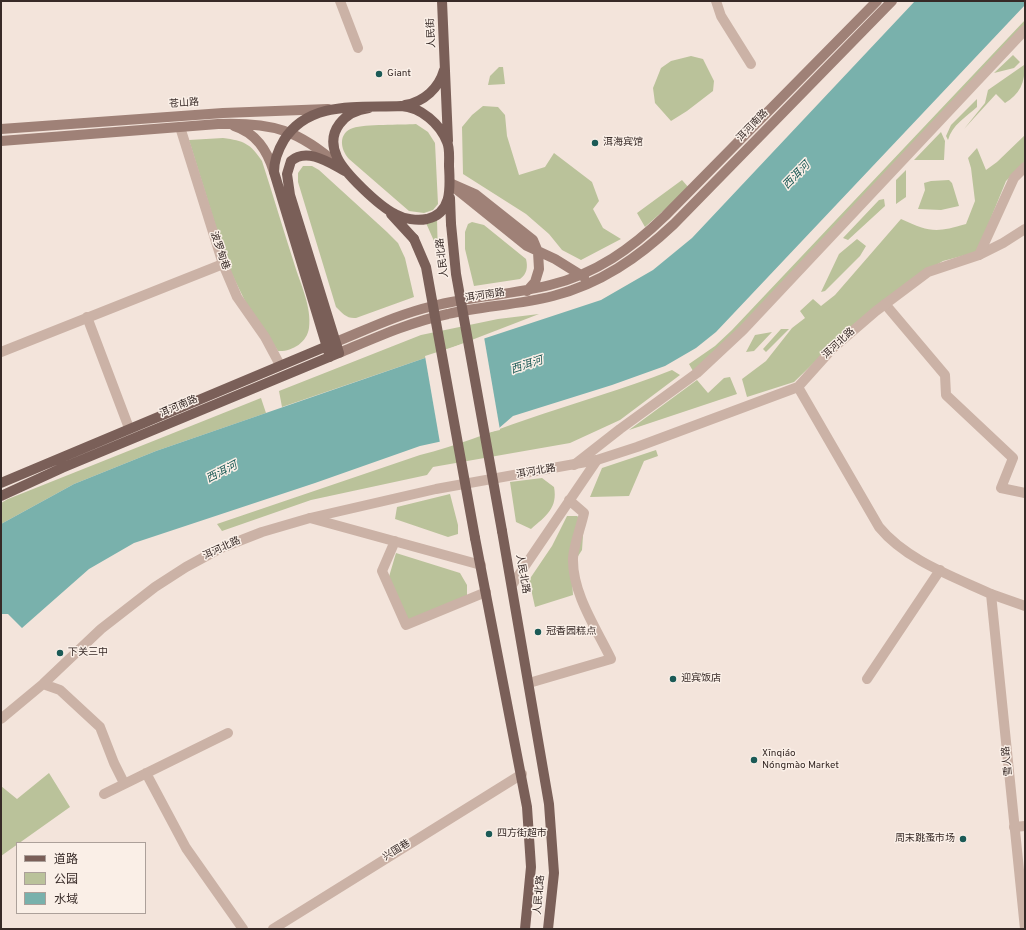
<!DOCTYPE html>
<meta charset="utf-8">
<style>
body{margin:0}
#map{position:relative;width:1026px;height:930px;overflow:hidden;background:#f3e4db;font-family:Overpass,"Noto Sans SC",sans-serif}
canvas{display:block}
.frame{position:absolute;inset:0;border:2px solid #372a27;pointer-events:none}
.legend{position:absolute;left:16px;top:842px;width:130px;height:72px;box-sizing:border-box;background:#faefe7;border:1px solid #aca09a;margin:0;padding:5px 7px;list-style:none;font-size:12px;color:#372a27}
.legend li{display:flex;align-items:center;gap:8px;height:20px}
.legend b{width:20px;border:1px solid #aca09a}
</style>
<div id="map">
<canvas width="1026" height="930"></canvas>
<div class="frame"></div>
<ul class="legend">
<li><b style="height:5px;background:#7a5f58"></b>道路</li>
<li><b style="height:11px;background:#bac29a"></b>公园</li>
<li><b style="height:11px;background:#79b1ac"></b>水域</li>
</ul>
</div>
<script>
const c = document.querySelector('canvas').getContext('2d');
c.lineJoin = 'round';
function paint(path, color) { c.fillStyle = color; c.fill(path, 'evenodd'); }
function strokePath(path, color, width, dash) { c.strokeStyle = color; c.lineWidth = width; c.lineCap = dash ? 'butt' : 'round'; c.setLineDash(dash || []); c.stroke(path); }
function write(font, color, halo, rows, align = 'center') {
  c.font = font + ' Overpass,"Noto Sans SC",sans-serif'; c.lineWidth = 3; c.setLineDash([]); c.textBaseline = 'middle'; c.strokeStyle = halo; c.fillStyle = color; for (const [text, x, y, turn = 0] of rows) {
    c.save(); c.translate(x, y); c.rotate((+turn || 0) * Math.PI / 180); c.textAlign = isNaN(turn) ? turn : align; if (halo) c.strokeText(text, 0, 0); c.fillText(text, 0, 0); c.restore();
  }
}
paint(new Path2D(`
 M1025 20V27L724 344 693 371 689 364 715 346 732 330Z
 M1013 55 1020 62 1014 68 994 73Z
 M691 56 703 59 714 81 713 91 687 111 671 121 655 103 653 88 661 68 671 61Z
 M1024 65C1026 82 1019 95 1005 103L996 94 964 129 985 103 988 90Z
 M499 67H503L505 84 488 85 490 76Z
 M977 99V107C966 117 952 125 948 140L946 136 951 125Z
 M483 106 498 107 505 115 507 136 519 175 545 167 554 153 592 182 599 201 593 209 603 228 621 239 581 260 562 250 549 234 526 214 463 174 462 127 472 115Z
 M416 124 428 132 435 143 438 204 433 210 424 213 409 211 349 159C340 149 338 133 353 128 365 124 401 125 416 124Z
 M941 132 945 141 944 160H914Z
 M1025 135V162L1006 181 977 252 943 261 909 281 854 324 794 382 747 397 742 379 766 361 792 328 805 318 800 311 813 299 821 306 835 295 901 219C929 232 936 233 966 224L975 201 971 168 968 158 977 148 986 170 997 162Z
 M223 138C244 141 250 143 262 161 273 195 283 229 294 263 300 283 312 307 309 328 307 343 291 352 278 351L245 301 228 266 189 140Z
 M303 166H312L319 170 387 232 398 243 405 258 414 297 356 318C347 319 342 313 336 307L298 182V173Z
 M906 170V197L896 204V180Z
 M682 180 689 188 645 227 637 213Z
 M949 180 952 183 959 206 941 210 918 209 925 190 924 183 931 181Z
 M884 199 885 206 848 240 843 238 879 200Z
 M437 219 438 259 434 241 426 223 433 222Z
 M472 222 484 225 526 259C528 267 527 274 520 279L474 286 465 249V232L468 224Z
 M857 239 866 246 860 256 825 291 821 292 839 254Z
 M539 314 425 358 282 407 279 391 421 335 498 319Z
 M781 329H789L766 352 763 349Z
 M772 332 754 351 746 352 755 335Z
 M672 370 680 375 620 420 570 443 433 467 427 475 311 500 222 531 217 524 420 455C456 446 490 432 525 420 574 403 624 389 672 370Z
 M730 377 737 394 629 430 697 380 708 393 724 378Z
 M261 398 266 413 156 451 74 484 1 524V503L8 499Z
 M656 450 658 456 644 461 629 496 590 497 602 468Z
 M542 478 554 487C558 508 546 516 531 529L516 522 510 482Z
 M450 494 458 525V534L448 537 395 519 397 507Z
 M567 516H577L584 521 582 550 571 567 573 595 535 607 529 580 552 546Z
 M396 553 460 573 467 585V596L408 622 388 580Z
 M49 773 70 807 1 856V786L17 799Z`), '#bac29a');
paint(new Path2D(`
 M915 1H1025V5L716 332 696 348 665 366 612 385 513 416 498 429 420 446 315 483 134 543 89 569 22 628 8 614H1V524L74 484 156 451 425 358 601 300 653 270 692 238Z`), '#79b1ac');
paint(new Path2D(`
 M484 337 500 430 440 443 425 356Z`), '#f3e4db');
strokePath(new Path2D(`
 M340 1 358 48
 M716 1 721 16 751 64
 M180 127 223 264 237 297 265 337 280 365
 M979 255 1003 243 1025 229
 M885 304 945 375 946 395 1013 458 1001 488 1025 493
 M87 317 129 428
 M574 465 620 429 697 373 743 330 1025 30
 M395 541 382 571 406 625 486 592
 M512 585 597 460
 M991 594 1025 606
 M867 679 940 570
 M529 683 611 659C596 628 572 593 573 558 574 544 581 527 584 513L569 500
 M43 684 60 690 100 727 114 763 124 783
 M1 719 43 684 101 629 155 587 186 567 221 548 262 532 310 518 481 565
 M146 773 186 848 243 929
 M104 794 228 733
 M1014 827 1025 826
 M273 929 522 774`), '#cbb2a6', 10);
strokePath(new Path2D(`
 M1 352 223 264
 M798 387 879 527C906 560 952 576 991 594L1025 929
 M310 518 436 489 597 460 637 447 798 387 833 348 876 311 928 272 979 255 1014 178 1025 167`), '#cbb2a6', 10);
strokePath(new Path2D(`
 M234 126C256 133 267 150 274 172
 M1 129 223 113 328 109
 M1 141 218 124C272 122 299 130 339 166
 M450 183 475 194 533 240 538 252 539 269 535 282 527 291
 M455 188 527 246 555 259 584 277
 M336 342C368 329 399 314 433 306 471 296 511 295 550 285 596 274 632 248 665 216L877 1
 M339 353C375 338 410 322 448 314 482 306 518 305 553 296 600 284 638 258 674 224L892 1`), '#9f8177', 10);
strokePath(new Path2D(`
 M442 1 448 141
 M405 105C424 102 439 88 444 70
 M450 198 451 224
 M391 214 414 239
 M330 357 274 172C274 160 278 150 284 140 309 100 360 108 401 106 421 107 440 124 447 142 450 148 449 158 449 166 450 186 453 213 427 219 417 221 404 219 395 214 379 206 344 173 337 157 325 131 345 111 369 108
 M1 483 332 344
 M1 496 62 468 339 353 290 195 287 174 291 161C307 147 330 163 345 171
 M502 531 549 804 554 873 548 929
 M475 538 527 807 531 867 525 929`), '#7a5f58', 10);
strokePath(new Path2D(`
 M451 224 456 274 502 531
 M414 239 426 267 475 538`), '#7a5f58', 10);
for (const [x, y, r, color] of [
 [379,74,4,"#1b5a56"],
 [595,143,4,"#1b5a56"],
 [538,632,4,"#1b5a56"],
 [60,653,4,"#1b5a56"],
 [673,679,4,"#1b5a56"],
 [754,760,4,"#1b5a56"],
 [489,834,4,"#1b5a56"],
 [963,839,4,"#1b5a56"]
]) { const dot = new Path2D(); dot.arc(x, y, r, 0, 2 * Math.PI); c.fillStyle = color; c.fill(dot); strokePath(dot, '#faefe7', 1.5); }
write('10px', '#372a27', '#faefe7', [
 ["人民街",432,33,-93],
 ["苍山路",184,104,-4],
 ["洱河南路",753,126,-46],
 ["波罗甸巷",219,251,71],
 ["人民北路",443,258,-97],
 ["洱河南路",485,296,-9],
 ["洱河北路",839,344,-43],
 ["洱河南路",179,407,-23],
 ["洱河北路",536,472,-10],
 ["洱河北路",222,549,-25],
 ["人民北路",522,574,80],
 ["雪人路",1008,761,-96],
 ["兴国巷",397,851,-32],
 ["人民北路",540,895,-85]
]);
write('10px', '#372a27', '#faefe7', [
 ["Giant",387,74],
 ["洱海宾馆",603,143],
 ["冠香园糕点",546,632],
 ["下关三中",68,653],
 ["迎宾饭店",681,679],
 ["Xīnqiáo",762,754],
 ["Nóngmào Market",762,766],
 ["四方街超市",497,834],
 ["周末跳蚤市场",955,839,"right"]
], 'left');
write('italic 11px', '#1b5a56', '#faefe7', [
 ["西洱河",797,176,-46],
 ["西洱河",527,366,-18],
 ["西洱河",222,473,-27]
]);
</script>
